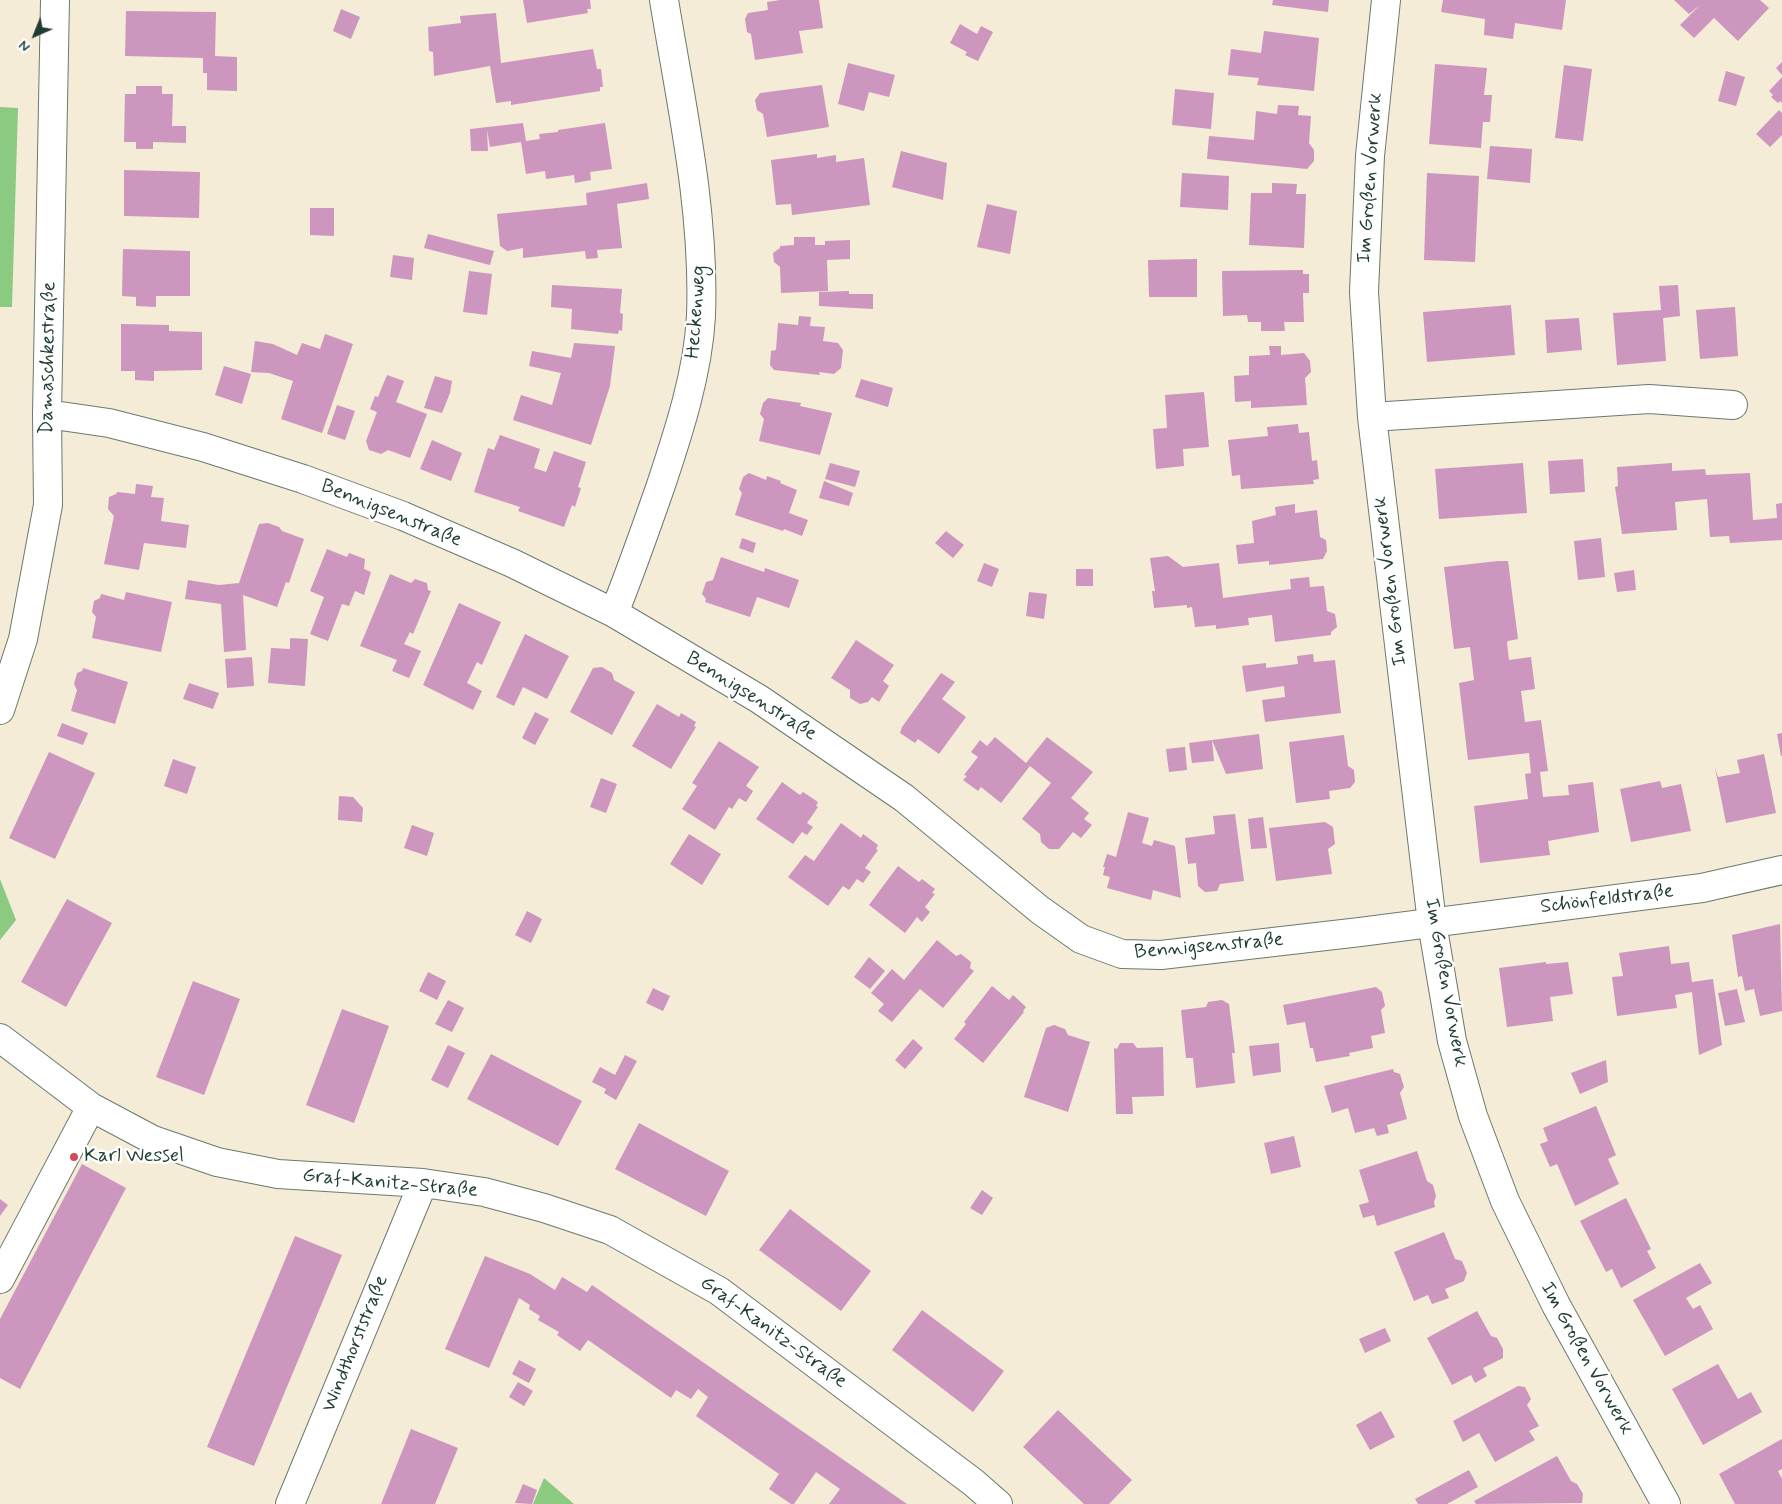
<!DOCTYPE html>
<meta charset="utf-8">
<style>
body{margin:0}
#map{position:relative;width:1782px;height:1504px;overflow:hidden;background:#f4ecd7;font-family:Mynerve,sans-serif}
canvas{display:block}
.north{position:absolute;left:10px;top:10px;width:50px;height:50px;-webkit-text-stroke:4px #fff;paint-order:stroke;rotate:224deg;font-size:14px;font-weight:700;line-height:20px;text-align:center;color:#1f3d34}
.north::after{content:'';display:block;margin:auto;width:18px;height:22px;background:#1f3d34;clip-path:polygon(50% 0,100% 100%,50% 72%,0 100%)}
</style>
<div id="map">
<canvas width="1782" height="1504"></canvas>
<div class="north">N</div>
</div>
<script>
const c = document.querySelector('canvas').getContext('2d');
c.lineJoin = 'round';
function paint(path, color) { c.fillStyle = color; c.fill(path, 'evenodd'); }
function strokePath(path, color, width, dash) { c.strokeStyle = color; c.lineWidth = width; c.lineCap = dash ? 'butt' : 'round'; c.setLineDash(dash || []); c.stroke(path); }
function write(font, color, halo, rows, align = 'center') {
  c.font = font + ' Mynerve,sans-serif'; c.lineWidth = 5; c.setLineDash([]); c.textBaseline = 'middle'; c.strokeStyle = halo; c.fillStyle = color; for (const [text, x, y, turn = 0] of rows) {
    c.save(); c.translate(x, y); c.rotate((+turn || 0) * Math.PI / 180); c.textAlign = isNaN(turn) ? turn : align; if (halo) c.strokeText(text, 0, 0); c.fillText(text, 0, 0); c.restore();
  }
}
paint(new Path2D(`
 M0 107 18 108 12 307H0Z
 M0 879 16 920 0 940Z
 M544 1478 574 1504H533Z`), '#8bca81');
paint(new Path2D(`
 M523 0H590L591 9H587L588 13 527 23Z
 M780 0H819L823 28 799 31 803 53 755 60 751 34 747 32 745 19 748 13 768 10 767 2Z
 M1273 0H1329L1328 12 1272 5Z
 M1443 0H1566L1562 30 1515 23 1513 39 1484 35 1485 19 1441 12Z
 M1674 0H1760L1769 8 1738 41 1714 18 1694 38 1680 25 1700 5 1689 14Z
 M341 9 360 17 351 39 333 31Z
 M126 11 216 12 215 56 237 57V91L207 90V73H203V58L125 56Z
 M496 13 501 63 593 49 597 69H601L603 87H600V91L511 105V101L496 103 490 66 434 76 433 52 429 51 428 27 461 23 460 16Z
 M960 24 977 34 981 26 993 32 978 61 965 55 967 52 950 43Z
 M1264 31 1319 38 1314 91 1257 85 1259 78 1228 75 1231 49 1261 53Z
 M1782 62V75L1776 68Z
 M848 63 895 75 889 97 869 92 864 111 838 104Z
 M1435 64 1487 68 1484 95H1492L1490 122H1483L1481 148 1429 144Z
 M1564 65 1592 69 1583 141 1555 138Z
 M1726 71 1745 77 1736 106 1718 101Z
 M1782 77V103L1780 101 1778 103 1771 97 1773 95 1769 91Z
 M822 85 829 127 767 137 763 114 757 110 755 100 760 93Z
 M136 86H162V94H173L172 126H186V143L153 142V149H136V142H124L125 94H136Z
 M1175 89 1214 93 1211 129 1172 125Z
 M1278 105 1299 106 1298 115 1311 116 1309 143 1314 150V161L1307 169 1207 159 1209 136 1254 140 1256 111 1277 114Z
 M1779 110 1782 113V135L1770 147 1756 134Z
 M523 123 526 141 540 139 539 134 558 132V130L605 123 612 169 590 172 591 180 575 183 574 175 546 179 545 171 526 174 521 142 490 147 487 130 488 151H471L470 129Z
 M1490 146 1532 149 1530 183 1487 179Z
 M901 151 947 163 943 200 892 187Z
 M817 154V158L836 155V162L864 158 870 205 792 215 791 204 776 205 771 160Z
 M124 170 200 172 199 218 124 216Z
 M1182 173 1229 176 1228 210 1180 207Z
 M1427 173 1479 176 1475 262 1424 260Z
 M647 183 649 199 617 204 622 248 597 250 598 258 586 259 585 251 523 258V248L507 251 500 246 497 214 587 205 586 193Z
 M1272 183 1297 184 1296 194H1306L1304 248 1249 245 1251 193H1272Z
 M987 204 1017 211 1010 254 977 247Z
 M310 208H334V236L310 235Z
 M428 234 494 251 490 265 424 248Z
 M794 237H815V245H825V241L850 240V259L827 260 828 291 781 293 780 267 774 262 773 253 780 248V246L794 245Z
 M123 249 190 251V296H156V307L136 306V297L122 296Z
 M393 255 414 258 412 280 390 277Z
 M1197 259V297H1149L1148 260Z
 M1303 270V274H1309V293H1303L1304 322H1284L1285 331H1261V322H1248L1247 315 1223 316 1222 271Z
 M469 271 492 274 487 315 463 312Z
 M552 285 622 289 620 313 623 314 622 331 619 330 618 334 571 329 572 309 551 307Z
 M1678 285 1680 316 1663 318 1666 361 1617 365 1613 313 1661 310 1659 286Z
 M849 291V294H873V309L819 306V292Z
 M1511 305 1515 355 1427 362 1423 312Z
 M1735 307 1738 356 1700 359 1696 310Z
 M799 316 811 317 810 326 825 327 823 341 838 343 843 350 841 368 834 374 819 372 820 375 774 370 770 365 771 351 776 350 778 323 798 325Z
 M1579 318 1582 350 1547 353 1545 320Z
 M121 324 169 325V331L202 332V370L154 371V381L135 380V371H121Z
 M325 334 353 344 322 433 281 419 293 381 269 373 251 372 255 341 273 344 297 355 302 343 320 349Z
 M574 343 615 346 610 386 591 445 513 420 521 395 552 405 561 373 529 366 532 351 571 358Z
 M1269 346H1281V355L1304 353 1310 361 1311 372 1305 378 1307 405 1251 408V401L1235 402 1234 376 1249 375V356L1270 355Z
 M224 366 251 374 242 404 215 395Z
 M387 375 404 381 396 402 427 414 410 458 388 450 381 454 369 450 366 441 377 412 370 409 375 396 378 397Z
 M435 376 452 381 450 393 442 413 424 408Z
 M861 379 893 388 888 407 855 397Z
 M1204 392 1209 447 1183 449 1184 466 1156 469 1153 429 1167 428 1165 395Z
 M768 398 801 403 800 406 832 413 820 455 759 441 764 419 760 414 763 403Z
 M337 405 355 411 345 440 327 434Z
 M1298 424 1299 433 1309 432 1312 461 1317 460 1319 479 1313 480 1314 484 1241 489 1240 475 1232 476 1228 440 1268 436 1267 427Z
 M500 435 540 449 534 468 546 472 554 451 586 462 578 487 581 488 575 507 572 505 564 527 518 511 520 507 474 492 488 448 494 450Z
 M432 440 462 453 451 481 420 469Z
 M1583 459 1585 492 1550 494 1548 461Z
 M830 463 860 471 855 487 825 479Z
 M1523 463 1527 513 1439 519 1435 469Z
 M1672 463V471L1705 469 1706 475 1750 473 1753 520 1777 518 1776 504 1782 503V540L1730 543 1729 536 1710 537 1707 499 1675 502 1677 530 1622 534 1615 487 1618 486 1617 467Z
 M749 473 766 480 767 476 781 481 780 483 797 490 789 513 808 520 802 536 784 529 783 531 735 515 742 493 739 489 743 477Z
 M824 481 853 493 849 506 819 498Z
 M136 484 153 486 151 497 164 498 161 521 189 525 186 548 144 543 139 570 104 564 114 516 108 509 109 497 116 494 117 492 135 494Z
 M1295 504V513L1317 510 1320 537 1326 540 1327 551 1323 559 1269 565V561L1238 564 1236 545 1254 543 1252 521 1276 515 1275 507Z
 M268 523 279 527 282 531 304 539 289 583 286 582 277 607 243 595 246 650 224 652 221 604 185 599 188 580 219 585 239 583 259 524Z
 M946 531 964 545 953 558 935 543Z
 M742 538 756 543 753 553 739 548Z
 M1601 538 1605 577 1578 580 1574 541Z
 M327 549 347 557 349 553 365 559 364 569 371 572 364 595 355 591 349 606 342 604 328 641 310 634 324 597 310 591Z
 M1168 556 1183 567 1219 563 1223 598 1291 589 1290 579 1309 577 1310 587 1324 586 1327 611 1335 614 1337 627 1331 632V635L1275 642 1272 615 1248 618 1249 625 1216 629V625L1195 627 1192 607 1187 608V605L1154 608 1152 591H1155L1150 558Z
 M721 557 764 572 765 568 799 580 789 608 757 597 750 617 705 602 706 599 702 594 706 582 713 580Z
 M1498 561H1508L1518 639 1508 641 1507 643 1509 660 1531 657 1535 689 1521 691 1525 722 1541 720 1548 771 1540 772 1543 797 1569 795 1568 785 1593 782 1599 832 1548 841 1550 855 1480 863 1474 806 1528 799 1525 774 1531 773 1529 753 1468 760 1459 683 1474 680 1472 663 1470 647 1454 649 1444 567Z
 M984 563 999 569 992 587 977 581Z
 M1076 569H1093V586H1076Z
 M1634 570 1636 590 1617 592 1614 573Z
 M390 574 411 583 415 579 427 583 428 590 431 591 413 634 410 632 404 644 421 651 409 678 392 671 397 660 360 646Z
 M126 592 172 602 161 652 92 638 96 617 92 612 94 601 100 598 101 594 124 600Z
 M1029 592 1047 594 1044 619 1026 616Z
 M459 603 501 622 482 665 477 662 467 683 482 691 473 710 423 685Z
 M525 634 569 656 547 699 523 687 514 706 496 697Z
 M290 638 308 639 305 686 268 683 271 648 290 649Z
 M856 640 894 665 883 681 889 686 879 702 872 697 868 702 860 704 850 698V690L831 678Z
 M1313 654 1314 662 1335 660 1341 713 1265 722 1262 700 1285 697 1284 686 1246 692 1242 666 1266 663V668L1298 664 1297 656Z
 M252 657 254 686 227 688 225 659Z
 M602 667 612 673 614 680 635 692 612 735 570 712 593 668Z
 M83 668 128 682 115 724 71 711 77 690 74 684 77 673 82 671Z
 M941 673 955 682 942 699 966 717 939 754 918 739 915 743 900 733 902 727Z
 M189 683 219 693 213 709 183 699Z
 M657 704 679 717 681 713 696 722 694 726 696 727 671 769 632 746Z
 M535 712 549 719 535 745 522 738Z
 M62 723 88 733 83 745 57 736Z
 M1782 733V756H1781L1777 734Z
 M1259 734 1263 769 1226 774 1212 740Z
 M1344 735 1348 766 1354 770 1355 782 1350 788 1329 791 1330 799 1296 803 1289 742Z
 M995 737 1026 763 1047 737 1093 772 1071 798 1089 813 1084 819 1092 825 1081 838 1073 832 1059 849H1049L1041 842 1040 834 1022 819 1051 783 1030 766 1001 803 981 787 978 791 963 780 967 776 964 775 978 757 971 752 980 740 987 746Z
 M1212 740 1214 761 1192 763 1189 743Z
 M719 741 759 767 746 786 753 791 746 802 739 798 732 809 729 807 715 830 682 809 697 786 692 783Z
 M1185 747 1187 770 1169 772 1166 749Z
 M49 752 95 773 55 859 9 838Z
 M1764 754 1776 813 1726 823 1715 768 1718 777 1740 773 1737 760Z
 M173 759 196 767 187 794 164 786Z
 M601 778 617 784 606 813 590 807Z
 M1660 781 1662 788 1681 784 1691 831 1631 842 1620 789Z
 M782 782 800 795 803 792 818 802 816 806 818 807 807 823 813 827 807 835 802 832 793 844 756 819Z
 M339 796 353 797 363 808 362 822 338 820Z
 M1128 812 1149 818 1142 843 1152 846 1154 840 1175 846 1181 898 1153 890 1151 900 1107 888 1110 877 1103 875 1105 867H1103L1107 854 1116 857Z
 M1235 814 1244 881 1220 884 1217 891 1205 892 1198 886 1196 863 1188 864 1185 838 1215 834 1213 816Z
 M1263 817 1267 848 1251 849 1248 819Z
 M1325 822 1333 827 1335 844 1328 849 1332 874 1276 881 1269 828Z
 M841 823 861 838 863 834 878 845 876 849 878 850 865 868 871 872 863 883 857 879 849 890 843 886 828 906 788 877 805 855 814 861Z
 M412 825 434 833 427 856 404 848Z
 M689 834 721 854 702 885 670 864Z
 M898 866 919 882 922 879 935 889 932 893 935 894 925 907 930 912 922 922 917 917 905 933 869 905Z
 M67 899 112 923 66 1007 21 982Z
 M527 911 542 919 531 943 515 935Z
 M1780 924 1782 1011 1760 1016 1754 989 1745 991 1742 976 1738 977 1732 935Z
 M937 940 956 956 961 954 971 962 970 968 974 971 943 1008 920 989 892 1022 878 1011 884 1004 871 993 892 969 904 980Z
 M1669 946 1671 964 1689 962 1692 982 1713 979 1722 1045 1699 1055 1692 992 1675 995 1677 1008 1617 1016 1612 977 1623 976 1619 953Z
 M869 957 885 971 870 989 854 977Z
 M1546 962V964L1568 962 1573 994 1550 997 1553 1021 1507 1027 1499 968Z
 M428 972 446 981 437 1000 419 991Z
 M193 981 240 999 204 1095 156 1077Z
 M992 986 1009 1000 1013 995 1026 1007 1023 1011 1024 1012 983 1063 954 1039 966 1024 964 1022Z
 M1376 987 1382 992 1385 1006 1381 1010 1385 1033 1371 1036 1373 1048 1349 1053 1350 1056 1316 1062 1313 1048H1310L1305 1022 1287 1025 1283 1005Z
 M653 988 670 996 663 1011 646 1003Z
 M1737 989 1745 1022 1725 1026 1718 993Z
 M448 1000 464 1008 452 1032 435 1024Z
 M1222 1000 1229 1004 1235 1053H1232L1235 1083 1196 1088 1193 1058H1186L1181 1010 1206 1007 1208 1002Z
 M342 1009 389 1026 354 1123 306 1105Z
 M1054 1025 1065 1029 1068 1035 1090 1042 1068 1112 1024 1097 1046 1028Z
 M913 1039 923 1048 905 1069 895 1060Z
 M1120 1043H1133L1137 1048 1163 1047 1164 1096 1132 1097 1133 1114H1116L1114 1048 1117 1049Z
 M1279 1043 1281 1072 1253 1076 1249 1046Z
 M448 1045 465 1053 448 1088 431 1080Z
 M491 1054 582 1101 558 1146 467 1099Z
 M625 1055 637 1061 616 1100 604 1093 606 1089 592 1082 600 1067 615 1075Z
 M1606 1060 1608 1082 1580 1094 1571 1073Z
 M1393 1069 1394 1072 1400 1074 1404 1087 1400 1093 1407 1119 1387 1125 1389 1133 1377 1136 1374 1128 1355 1133 1348 1108 1332 1113 1324 1086Z
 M1596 1106 1616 1155 1608 1159 1619 1184 1575 1206 1557 1164 1550 1167 1540 1144 1548 1141 1543 1128Z
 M639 1123 729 1171 706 1216 615 1169Z
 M1294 1136 1301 1167 1271 1174 1264 1143Z
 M1417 1151 1427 1181 1433 1185 1436 1196 1434 1202 1435 1207 1377 1226 1374 1215 1363 1218 1359 1205 1369 1202 1359 1170Z
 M82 1164 126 1188 20 1389 0 1378V1319Z
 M982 1190 993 1198 982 1215 970 1208Z
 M1626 1198 1651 1249 1647 1251 1656 1268 1621 1288 1612 1269 1606 1272 1580 1221Z
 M0 1199 8 1205 0 1216Z
 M790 1209 871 1271 841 1311 759 1250Z
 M1444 1232 1455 1259 1462 1261 1467 1273 1464 1281 1445 1289 1449 1298 1432 1304 1428 1295 1414 1301 1394 1252Z
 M295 1236 342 1255 254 1466 207 1447Z
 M485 1256 530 1274 555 1290 562 1277 587 1292 592 1285 907 1504H829L840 1489 816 1472 794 1504H791L769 1489 779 1474 696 1416 708 1397 698 1389 691 1399 676 1390 671 1398 588 1340 580 1351 557 1335 559 1332 538 1320 540 1316 529 1309 530 1305 519 1298 489 1368 445 1349Z
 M1700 1263 1712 1283 1686 1298 1693 1309 1700 1305 1713 1329 1665 1356 1633 1300Z
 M922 1310 1004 1371 973 1412 892 1350Z
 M1477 1311 1491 1336 1497 1338 1503 1349V1358L1483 1368 1487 1376 1475 1383 1471 1375 1452 1385 1427 1338Z
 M1385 1328 1391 1341 1365 1353 1359 1339Z
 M519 1360 536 1369 529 1383 512 1374Z
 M1718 1364 1738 1399 1751 1392 1762 1412 1703 1445 1672 1389Z
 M518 1382 533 1391 524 1406 509 1397Z
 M1518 1386 1525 1387 1531 1399 1527 1405 1539 1426 1529 1431 1535 1440 1495 1462 1479 1433 1463 1442 1453 1421Z
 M1058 1410 1132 1480 1109 1504H1084L1023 1447Z
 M1381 1411 1395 1437 1370 1450 1356 1425Z
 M411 1429 458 1448 435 1504H381Z
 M1782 1439V1469L1778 1471 1782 1479V1504H1735L1719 1474Z
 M1557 1456 1571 1481 1577 1484 1583 1494 1582 1503 1476 1504 1474 1501Z
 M1469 1470 1478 1487 1447 1504H1418L1415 1499Z
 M523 1484 537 1490 532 1504 515 1503Z`), '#cc96bf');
const minor = new Path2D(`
 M1386 0 1370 156 1364 292 1372 417 1432 923 1452 1041 1473 1116 1505 1201 1556 1305 1666 1504
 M47 414 109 423 203 447 303 479 403 516 512 563 614 613 759 699 904 798 1040 910 1081 939 1122 954 1161 955 1360 932 1702 888 1782 870
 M1372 417 1649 399 1733 405
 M614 613C631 571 646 528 661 485 679 431 698 373 701 316 705 210 681 104 664 0
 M0 710 23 639 48 505 47 414 55 0
 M0 1038 91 1107 153 1140 217 1162 278 1174 423 1183 484 1192 544 1208 610 1230 719 1291 974 1483 998 1504
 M0 1279 91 1107
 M290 1504 423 1183`);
strokePath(minor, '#6a7a6d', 30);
strokePath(minor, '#fff', 28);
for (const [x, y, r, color] of [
 [74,1157,5,"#d1495b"]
]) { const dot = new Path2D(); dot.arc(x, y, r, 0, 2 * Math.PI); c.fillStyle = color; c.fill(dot); strokePath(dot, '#fff', 2); }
write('20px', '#1f3d34', '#fff', [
 ["Im Großen Vorwerk",1371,178,-86],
 ["Heckenweg",697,312,-86],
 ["Damaschkestraße",49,358,-89],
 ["Bennigsenstraße",391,514,22],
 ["Im Großen Vorwerk",1391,581,-97],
 ["Bennigsenstraße",751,697,32],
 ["Schönfeldstraße",1607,900,-7],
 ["Bennigsenstraße",1209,947,-5],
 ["Im Großen Vorwerk",1445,983,80],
 ["Graf-Kanitz-Straße",390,1184,5],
 ["Graf-Kanitz-Straße",773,1333,36],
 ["Windthorststraße",356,1344,-68],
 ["Im Großen Vorwerk",1586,1359,61]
]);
write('20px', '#1f3d34', '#fff', [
 ["Karl Wessel",84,1157]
], 'left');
</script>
